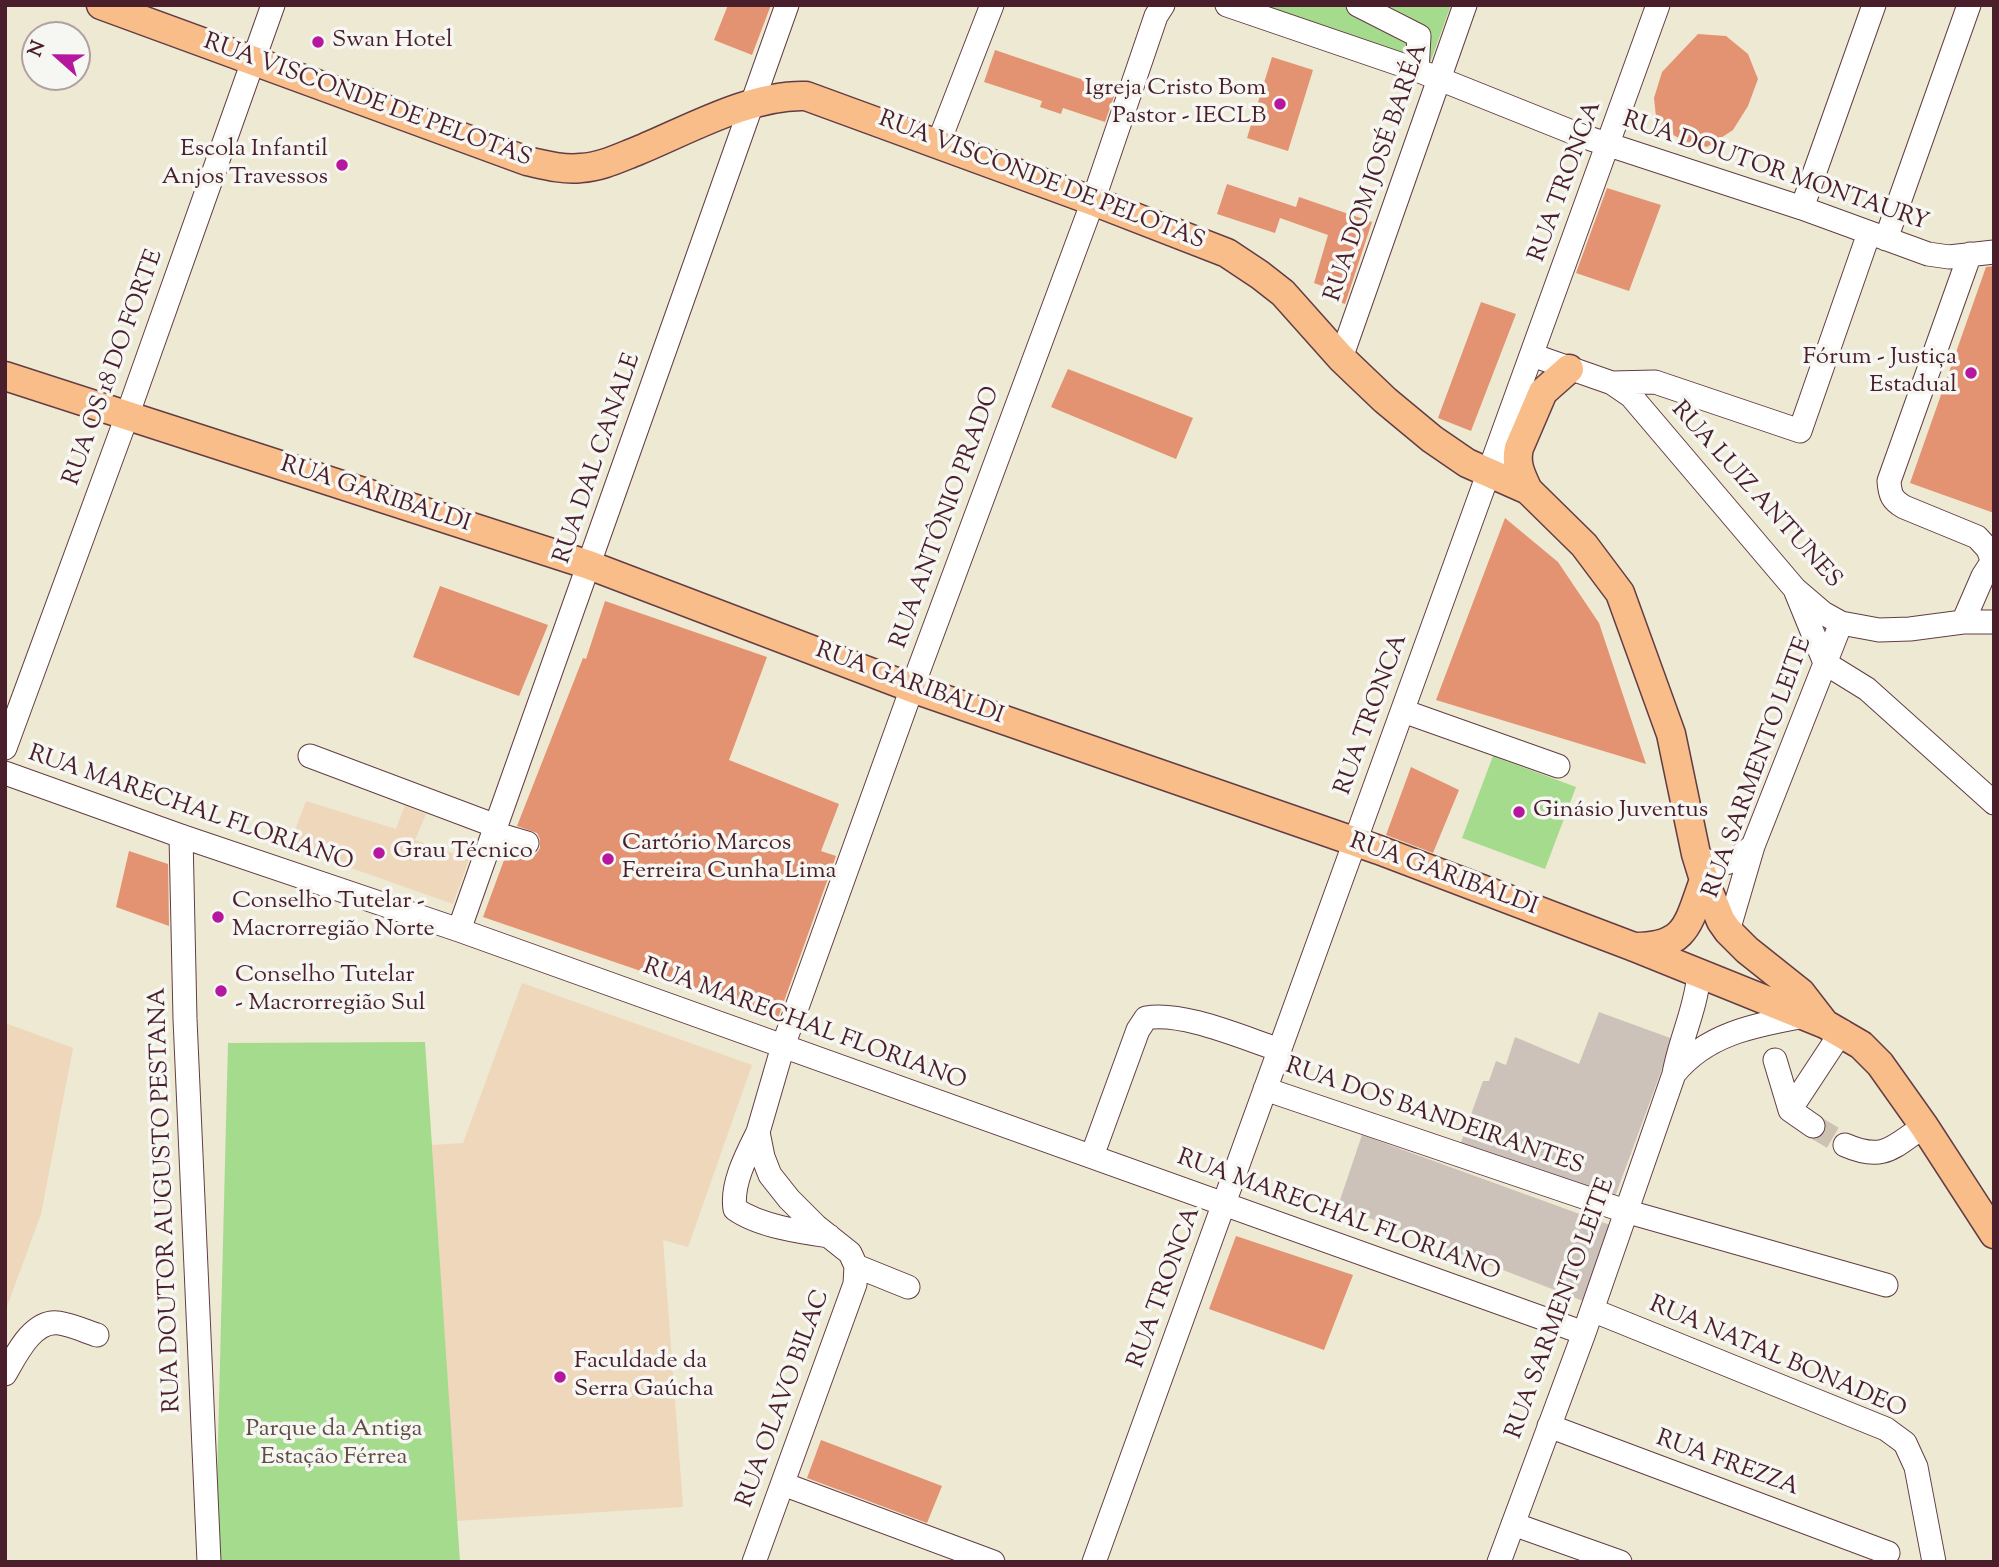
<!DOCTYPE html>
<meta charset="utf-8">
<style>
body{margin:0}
#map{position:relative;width:1999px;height:1567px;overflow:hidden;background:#eee9d2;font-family:"Sorts Mill Goudy",serif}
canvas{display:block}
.frame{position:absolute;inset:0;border:7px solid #4a1f2b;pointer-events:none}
.north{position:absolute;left:21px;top:21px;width:70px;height:70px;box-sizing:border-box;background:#f6f6f2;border:2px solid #b1a0a2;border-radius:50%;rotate:291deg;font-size:19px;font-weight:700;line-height:28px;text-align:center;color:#4a1f2b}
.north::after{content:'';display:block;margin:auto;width:24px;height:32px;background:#b5179e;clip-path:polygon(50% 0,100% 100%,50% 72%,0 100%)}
</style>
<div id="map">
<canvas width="1999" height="1567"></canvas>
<div class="frame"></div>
<div class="north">N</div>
</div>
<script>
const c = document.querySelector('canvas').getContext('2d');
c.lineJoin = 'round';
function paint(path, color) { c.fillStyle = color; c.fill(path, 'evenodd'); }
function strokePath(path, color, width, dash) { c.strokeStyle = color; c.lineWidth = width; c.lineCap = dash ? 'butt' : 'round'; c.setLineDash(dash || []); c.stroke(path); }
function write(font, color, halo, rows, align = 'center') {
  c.font = font + ' "Sorts Mill Goudy",serif'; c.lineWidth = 7; c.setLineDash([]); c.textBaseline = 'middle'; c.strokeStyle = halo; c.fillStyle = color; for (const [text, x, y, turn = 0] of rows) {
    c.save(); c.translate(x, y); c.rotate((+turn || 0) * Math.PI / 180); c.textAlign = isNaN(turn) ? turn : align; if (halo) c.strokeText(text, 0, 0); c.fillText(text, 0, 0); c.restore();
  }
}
paint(new Path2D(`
 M306 801 396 829 405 805 426 814 415 840 469 859 453 904 289 846Z
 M522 983 752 1065 688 1247 663 1240 683 1507 456 1521 432 1145 463 1143Z
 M5 1023 73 1048 41 1214 5 1312Z`), '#eed7bb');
paint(new Path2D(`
 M1599 1012 1673 1039 1613 1202 1459 1148 1483 1081H1489L1496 1061 1506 1065 1515 1037 1579 1064Z
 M1362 1135 1610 1225 1583 1301 1338 1206Z`), '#ccc2b9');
paint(new Path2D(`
 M1240 5H1451L1426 74Z
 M1493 756 1576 787 1545 869 1462 838Z
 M425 1042 460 1562H215L228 1043Z`), '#a4db8c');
paint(new Path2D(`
 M728 5H771L752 55 714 40Z
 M1698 34 1726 36 1748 54 1758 79 1748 106 1733 130 1707 147 1686 142 1657 126 1654 98 1662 72Z
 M995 50 1116 91 1105 122 1063 108 1061 114 1040 107 1042 101 984 82Z
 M1272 57 1313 70 1288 151 1247 138Z
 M1227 184 1296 207 1299 197 1372 222 1345 304 1330 299 1333 290 1314 283 1328 235 1280 218 1275 233 1217 214Z
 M1607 188 1661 205 1629 291 1576 273Z
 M1994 266V513L1910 483 1986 267Z
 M1481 302 1516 314 1471 431 1438 418Z
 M1068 369 1193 418 1176 459 1051 407Z
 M1505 518 1558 562 1599 623 1646 764 1436 700Z
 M440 586 548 625 519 696 413 657Z
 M605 601 767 657 729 760 839 804 821 851 836 856 778 1018 483 917 507 852 530 857 536 854 540 848V839L537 833 517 826 583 658 586 659Z
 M1411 767 1459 790 1433 853 1386 835Z
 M129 851 168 864 169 926 116 907Z
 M1236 1236 1353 1275 1324 1350 1209 1309Z
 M821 1440 942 1486 927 1523 807 1478Z`), '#e39372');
strokePath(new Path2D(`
 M1813 1126 1845 1145`), '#cdc1b1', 23, [23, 11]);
const minor = new Path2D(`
 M1227 5 1417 70 1582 136 1802 208 1928 254 1949 257 1994 252
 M1358 5 1419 36 1417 70
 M938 144 992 5
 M1802 208 1874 5
 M1886 239 1969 5
 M1970 254 1889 481C1890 495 1892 500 1904 507L1977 537 1988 549 1992 560
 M1532 355 1612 383 1631 396 1795 589 1823 613 1841 623 1879 630 1910 629 1963 622H1994
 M1341 358 1465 5
 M1612 383 1655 382 1800 431 1869 233
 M1796 592 1825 663 1867 689 1994 803
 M1963 622 1983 576 1994 559
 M1403 711 1558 766
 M5 748 127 416 273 5
 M310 756 496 826
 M5 773 181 836 459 930 1584 1333
 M493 833 527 843
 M181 836 185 1019 209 1562
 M1696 854C1718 873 1733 862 1753 846
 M459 930 787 5
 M1728 931 1753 846 1841 623
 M1775 1060 1790 1110
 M1674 1074C1707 1033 1756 1025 1805 1016
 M1265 1089 1625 1211 1886 1285
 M1813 1126 1790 1110 1842 1031
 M758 1132C747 1154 731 1184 735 1209 759 1226 801 1232 829 1236
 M1845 1145C1884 1162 1893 1147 1924 1126
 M1092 1156 1138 1030 1146 1018C1182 1011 1243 1038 1280 1050
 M856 1266 908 1287
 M1592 1310 1886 1429 1905 1443 1916 1467 1934 1562
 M5 1374C16 1355 33 1319 59 1323 72 1325 85 1331 97 1335
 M1549 1426 1888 1553
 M783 1484 993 1562
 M1513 1524 1620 1562
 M754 1562 855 1284 856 1266 850 1253 816 1226 789 1199 770 1175 763 1157 758 1132 783 1046 912 688 1093 201 1156 16 1163 5
 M1094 1562 1658 5
 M1499 1562 1584 1333 1674 1074C1680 1040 1696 1009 1699 974`);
const major = new Path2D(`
 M101 5 527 161C545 165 563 170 581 168 601 167 619 158 637 151 688 130 751 94 806 96L1093 201 1227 253 1260 275 1283 293 1341 358 1385 400 1432 439 1467 463 1528 490 1584 545 1620 593 1671 734 1696 854 1704 880 1721 921 1728 931 1747 950 1801 993 1825 1024
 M5 376 589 565 912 688 1379 850 1634 947 1825 1024 1861 1045 1880 1064 1924 1126 1994 1234
 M1528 490C1521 475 1515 464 1519 448L1543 392 1569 369
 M1634 947C1687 947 1688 924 1704 880`);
strokePath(minor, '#633d44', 25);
strokePath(major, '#633d44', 31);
strokePath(minor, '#fff', 23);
strokePath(major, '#f8bd89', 28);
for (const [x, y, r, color] of [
 [318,42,7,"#b5179e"],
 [1280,104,7,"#b5179e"],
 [342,165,7,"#b5179e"],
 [1971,373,7,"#b5179e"],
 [1519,812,7,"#b5179e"],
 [379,853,7,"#b5179e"],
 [608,859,7,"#b5179e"],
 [218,917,7,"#b5179e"],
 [221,991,7,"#b5179e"],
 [560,1377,7,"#b5179e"]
]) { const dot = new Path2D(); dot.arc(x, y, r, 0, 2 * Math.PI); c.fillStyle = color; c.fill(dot); strokePath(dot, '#f6f6f2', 2.5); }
write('24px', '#4a1f2b', '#f6f6f2', [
 ["Swan Hotel",332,42],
 ["Igreja Cristo Bom",1266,90,"right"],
 ["Pastor - IECLB",1266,118,"right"],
 ["Escola Infantil",328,151,"right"],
 ["Anjos Travessos",328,179,"right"],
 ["Fórum - Justiça",1957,359,"right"],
 ["Estadual",1957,387,"right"],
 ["Ginásio Juventus",1533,812],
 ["Cartório Marcos",622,845],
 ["Ferreira Cunha Lima",622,873],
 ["Grau Técnico",393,853],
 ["Conselho Tutelar -",232,903],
 ["Macrorregião Norte",232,931],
 ["Conselho Tutelar",235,977],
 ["- Macrorregião Sul",235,1005],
 ["Faculdade da",574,1363],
 ["Serra Gaúcha",574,1391]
], 'left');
write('24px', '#4a1f2b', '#f6f6f2', [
 ["RUA VISCONDE DE PELOTAS",367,102,20],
 ["RUA DOM JOSÉ BARÉA",1378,173,-71],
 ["RUA DOUTOR MONTAURY",1775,173,19],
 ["RUA VISCONDE DE PELOTAS",1041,182,21],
 ["RUA TRONCA",1567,182,-70],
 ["RUA OS 18 DO FORTE",115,368,-70],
 ["RUA DAL CANALE",599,459,-71],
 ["RUA GARIBALDI",375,496,18],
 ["RUA LUIZ ANTUNES",1755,496,48],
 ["RUA ANTÔNIO PRADO",947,518,-70],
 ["RUA GARIBALDI",909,685,20],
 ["RUA TRONCA",1373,715,-70],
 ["RUA SARMENTO LEITE",1759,768,-70],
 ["RUA MARECHAL FLORIANO",190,810,19],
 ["RUA GARIBALDI",1443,876,20],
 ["RUA MARECHAL FLORIANO",804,1026,20],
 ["RUA DOS BANDEIRANTES",1434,1118,19],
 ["RUA DOUTOR AUGUSTO PESTANA",167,1200,-92],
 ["RUA MARECHAL FLORIANO",1338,1217,20],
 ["RUA TRONCA",1166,1288,-70],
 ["RUA SARMENTO LEITE",1562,1309,-70],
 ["RUA NATAL BONADEO",1777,1359,23],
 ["RUA OLAVO BILAC",785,1399,-70],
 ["RUA FREZZA",1727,1465,20]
]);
write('24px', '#604e43', '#f6f6f2', [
 ["Parque da Antiga",334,1431],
 ["Estação Férrea",334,1459]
]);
</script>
